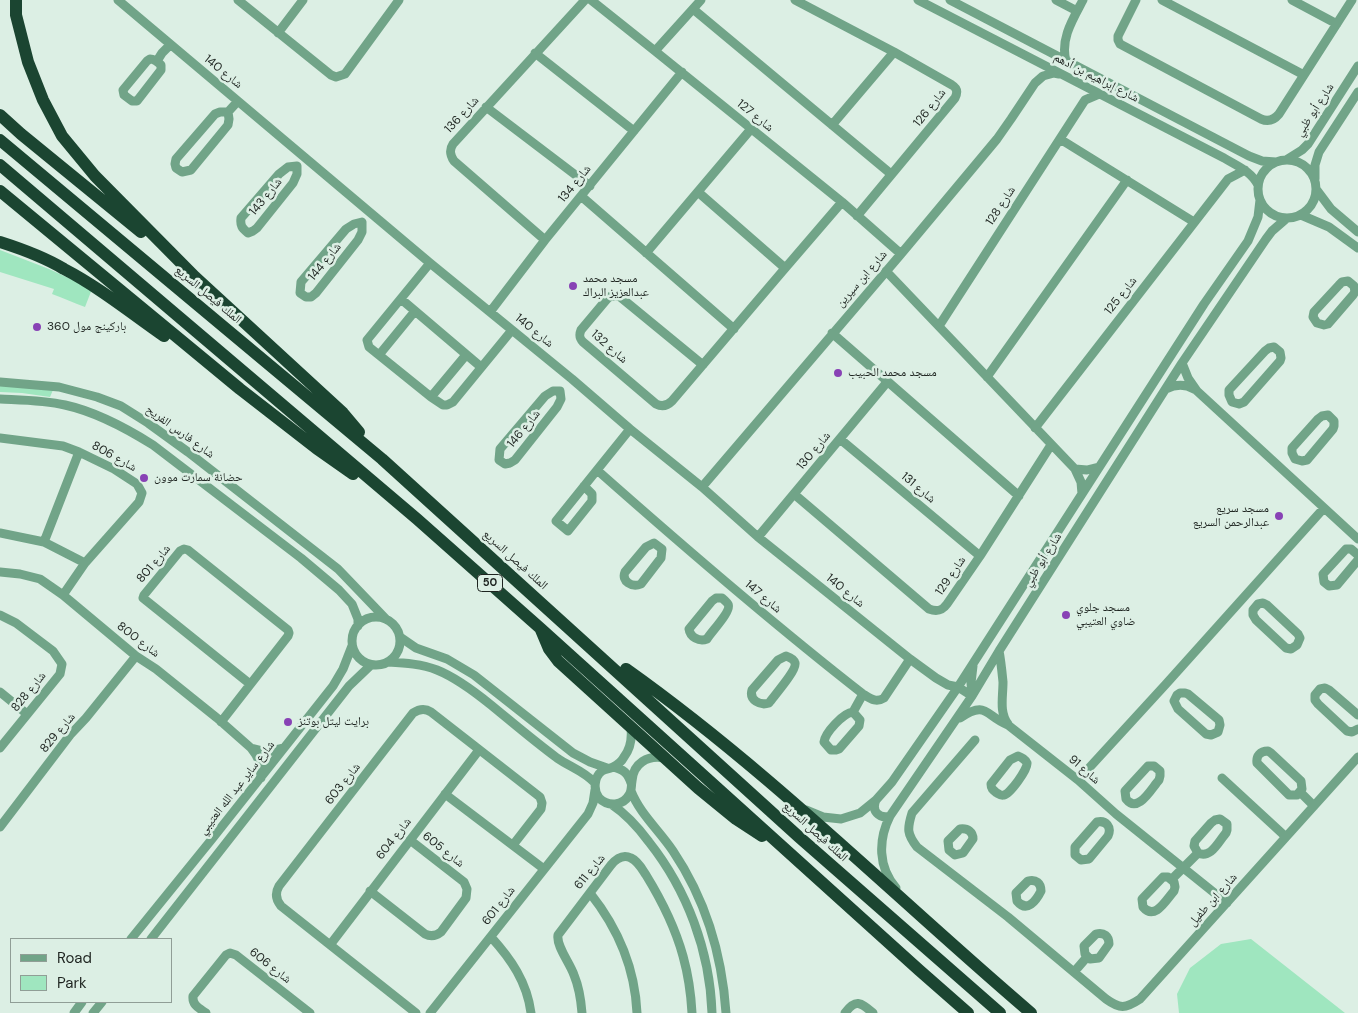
<!DOCTYPE html>
<meta charset="utf-8">
<style>
body{margin:0}
#map{position:relative;width:1358px;height:1013px;overflow:hidden;background:#dcefe4;font-family:"DM Sans",sans-serif}
canvas{display:block}
.legend{position:absolute;left:10px;top:938px;width:162px;height:65px;box-sizing:border-box;background:#dcefe4;border:1px solid #909e96;margin:0;padding:6px 9px;list-style:none;font-size:15px;color:#1e2420}
.legend li{display:flex;align-items:center;gap:10px;height:25px}
.legend b{width:25px;border:1px solid #909e96}
</style>
<div id="map">
<canvas width="1358" height="1013"></canvas>
<ul class="legend">
<li><b style="height:6px;background:#71a488"></b>Road</li>
<li><b style="height:14px;background:#9fe6bf"></b>Park</li>
</ul>
</div>
<script>
const c = document.querySelector('canvas').getContext('2d');
c.lineJoin = 'round';
function paint(path, color) { c.fillStyle = color; c.fill(path, 'evenodd'); }
function strokePath(path, color, width, dash) { c.strokeStyle = color; c.lineWidth = width; c.lineCap = dash ? 'butt' : 'round'; c.setLineDash(dash || []); c.stroke(path); }
function write(font, color, halo, rows, align = 'center') {
  c.font = font + ' "DM Sans","Noto Naskh Arabic",sans-serif'; c.lineWidth = 5; c.setLineDash([]); c.textBaseline = 'middle'; c.strokeStyle = halo; c.fillStyle = color; for (const [text, x, y, turn = 0] of rows) {
    c.save(); c.translate(x, y); c.rotate((+turn || 0) * Math.PI / 180); c.textAlign = isNaN(turn) ? turn : align; if (halo) c.strokeText(text, 0, 0); c.fillText(text, 0, 0); c.restore();
  }
}
paint(new Path2D(`
 M0 250 49 269 92 289 85 307C73 303 64 298 52 294L54 289 0 272Z
 M0 385 53 390 50 397 22 393 0 392Z
 M1251 939 1345 1013H1179L1177 994 1190 968 1221 944Z`), '#9fe6bf');
strokePath(new Path2D(`
 M118 0 430 263 572 379 630 429 702 487 758 537 910 659 936 678 948 685 958 687 972 696
 M238 0 331 75 336 77 345 74 399 0
 M591 0 655 51 842 202 901 254
 M795 0 894 52 952 85C957 88 958 92 955 98L857 216
 M918 0 1224 158C1237 166 1251 171 1258 185
 M950 0 1249 156 1262 161 1276 162
 M1056 0 1077 11
 M1136 0 1118 36V40L1120 44 1261 119C1268 122 1274 120 1279 114L1352 0
 M1162 0 1304 75
 M1292 0 1337 24
 M693 9 891 174
 M278 33 303 0
 M655 51 701 0
 M535 53 634 131
 M150 59C155 59 158 62 161 65V70L137 101H132L124 95 123 90 147 61Z
 M157 61 162 53 170 45
 M1066 61C1060 39 1073 19 1083 0
 M486 107 590 186
 M228 112H220L215 114 176 159 175 164 176 168 182 172 191 170 228 125 229 119 228 112 238 101
 M832 125 894 52
 M1060 139 1194 222
 M1286 160 1302 150 1308 144 1358 66
 M1258 189a29 29 0 1 1 58 0a29 29 0 1 1-58 0Z
 M297 166V174L293 183 257 228 253 231 248 233C242 228 240 226 241 218L279 174 288 167Z
 M1315 179V165L1319 152 1358 92
 M1316 189 1331 209 1358 232
 M698 192 785 268
 M581 196 734 329
 M1301 215 1329 227 1358 248
 M362 222V232L358 240 316 293 311 297H306L300 293 301 282 346 229 354 224Z
 M545 240 454 161C450 155 449 150 453 144L585 0
 M646 253 751 129
 M430 263 367 340 369 347 431 397 443 405H447L453 402 512 330
 M886 271 1075 469 1081 482 1082 494
 M1348 281 1354 286 1355 292 1353 295 1328 324 1324 325 1317 323 1313 317 1314 312 1339 285 1342 282Z
 M401 299 481 367
 M490 312 545 240 682 72
 M939 326 1085 100 1099 94
 M832 333 1019 496
 M1274 347 1280 352 1281 358 1280 361 1244 402 1239 404 1232 402 1229 395V390L1265 351 1269 348Z
 M379 355 415 311
 M1182 363 1188 378 1197 391 1358 539
 M703 365 619 296H611L607 299 581 330C579 335 579 338 583 342L656 404C662 407 667 406 672 401 728 335 785 268 842 202
 M987 377 1127 180
 M0 382 59 387 97 397 121 406 148 423 188 452 338 569 386 619
 M1166 389C1176 384 1185 384 1194 389
 M553 391H560L561 399 557 407 515 460 510 463 505 464 499 460 500 449 545 396Z
 M431 397 466 355
 M0 399C21 400 44 400 65 405 97 412 126 428 153 445L301 558 339 590 352 604 358 619V626
 M1328 415 1334 421V426L1333 429 1307 460 1302 461 1295 459 1292 453V448L1318 419 1322 416Z
 M1035 428 1228 179 1245 170
 M0 438 63 446 79 452 114 469 137 484 142 493 139 502 85 563 63 595
 M840 439 980 556
 M1075 469 1087 470 1099 467
 M597 470C684 547 772 623 863 694 871 699 876 703 884 698L910 659
 M584 486 592 494V501L568 531 556 521 630 429
 M702 487 901 254 997 139 1011 119 1035 83 1043 76 1054 73 1059 74
 M794 494 929 609C937 612 942 611 947 604L980 556 1051 445
 M0 533 44 542 85 563
 M758 537 888 381
 M44 542 79 452
 M654 543 662 549 661 558 641 584C632 588 621 581 625 572L646 547Z
 M1358 555 1351 549H1346L1323 574 1324 582 1329 586 1337 585 1358 560
 M0 572 20 574 40 579 63 595 136 656 156 669 217 718 251 748 256 755 260 763 261 778
 M716 598H722C722 598 728 603 728 604 732 611 711 632 707 639 699 642 690 637 689 629L712 601Z
 M1263 603 1267 605 1298 634 1300 638 1297 645 1291 649 1286 648 1256 620 1253 615V610L1258 604Z
 M0 615 16 623 53 651 62 664 60 674 0 748
 M352 641a24 24 0 1 1 48 0a24 24 0 1 1-48 0Z
 M400 637 416 648 447 659 474 675 573 753 590 762 607 768
 M999 651C1001 661 1002 672 1003 682 1003 697 999 712 1008 724
 M786 656C789 657 794 659 795 663 797 670 774 696 769 703 760 706 749 700 752 690L778 660Z
 M388 662C405 663 422 664 437 670 457 678 475 692 491 705 513 723 534 741 557 758 570 767 584 771 595 783
 M0 692 27 714
 M1180 693H1185L1188 694 1219 720 1220 725 1218 732 1211 735 1206 734 1178 709 1174 701 1177 695Z
 M972 696 971 683 973 666
 M853 712 860 720 859 726 839 749 836 750H831L824 742C825 733 843 713 853 712L863 694
 M1358 715 1329 690 1325 688 1320 689 1315 695V700L1318 704 1347 731 1352 732 1358 729
 M960 718C987 700 985 716 1008 725L1078 780 1116 814 1227 903
 M221 722 288 636 289 633 288 630 188 550 184 549 180 551 144 595 143 598 250 684
 M631 728C632 738 631 748 624 757 622 761 617 765 613 767 609 769 606 769 602 771 594 777 593 790 599 798 608 807 623 806 629 795 632 791 631 786 632 781 633 763 648 755 664 758
 M975 740 912 813C907 829 907 834 917 847L1008 917 1106 999C1120 1009 1125 1009 1140 999L1358 757
 M251 748 267 752 284 748
 M1268 751 1271 753 1301 781 1302 789 1297 795H1289L1257 763C1256 756 1260 751 1268 751Z
 M1018 756C1021 757 1026 760 1027 763 1028 769 1010 794 1004 795 1001 796 1000 795 997 793 993 790 991 789 991 784L1010 760Z
 M1148 766H1154L1160 771V776L1159 780C1151 789 1138 814 1126 799L1125 791Z
 M613 767C623 769 628 773 631 783
 M1222 778 1286 837
 M1078 780 1166 684 1324 508
 M631 791C640 814 659 830 673 851 706 900 722 954 726 1013
 M1300 792 1314 806
 M445 794 544 869
 M876 800C871 811 879 819 890 816
 M611 804C626 814 638 827 649 842 687 890 710 951 712 1013
 M806 810 823 817 841 819 860 813 876 800 892 782 958 687 1204 304 1248 241 1258 217 1260 200
 M1220 819 1227 824V830L1226 833C1218 842 1211 859 1198 853L1194 846 1195 841 1211 823 1215 820Z
 M1097 822C1106 820 1112 827 1108 836L1089 859 1081 860 1075 855V847Z
 M0 827 70 735 86 718 136 656
 M960 829C968 828 973 832 973 839L963 853 955 855 949 850 948 841Z
 M1163 877H1168L1174 882 1175 887 1174 891C1166 900 1155 921 1143 907L1142 899Z
 M1172 879 1198 853
 M1028 881C1036 879 1041 883 1041 891 1036 901 1027 913 1017 901L1016 893Z
 M896 888C878 867 878 840 890 816L972 696 999 651 1182 363 1266 239 1272 231 1287 218
 M370 891 425 934C431 937 436 936 441 932L466 898 467 889 464 882 410 840
 M590 893C617 927 635 968 637 1013
 M1096 934C1104 932 1109 936 1109 944L1099 958 1090 959 1085 954 1084 946Z
 M491 937C511 959 527 982 531 1013
 M131 939 212 839 333 686 343 669 352 646
 M151 939 349 686 371 665
 M330 945 479 750
 M1074 972 1087 957
 M74 1013 82 1002
 M93 1013 102 1002
 M206 1013C199 1008 192 1005 193 996L226 955 230 953 236 955 310 1013
 M416 1013 281 906C276 900 275 893 279 886L413 713C419 709 425 708 431 712L540 797 542 803 541 809 513 845
 M430 1013 588 814 593 803 595 790
 M582 1013C581 1000 579 987 574 975 570 963 556 946 558 935L611 865C616 859 623 854 631 858 638 861 642 869 646 875 662 901 675 927 683 956 688 974 691 994 692 1013
 M845 1013C856 998 861 1003 873 1013`), '#71a488', 9);
strokePath(new Path2D(`
 M16 0V15L28 62 43 100 62 136 95 176 195 277 343 413 359 432
 M0 115 21 134 141 232
 M0 140 382 459 799 837 1000 1013
 M0 165 417 519 540 628 919 970 968 1013
 M0 191 240 389 316 448 353 474
 M0 242C22 249 44 257 64 269 99 287 131 313 164 336
 M541 630 549 649 558 661 698 788 736 819 762 836
 M626 669C771 772 896 898 1031 1013`), '#1b4531', 12);
for (const [x, y, r, color] of [
 [573,286,5,"#8842b5"],
 [37,327,5,"#8842b5"],
 [838,373,5,"#8842b5"],
 [144,478,5,"#8842b5"],
 [1279,516,5,"#8842b5"],
 [1066,615,5,"#8842b5"],
 [288,722,5,"#8842b5"]
]) { const dot = new Path2D(); dot.arc(x, y, r, 0, 2 * Math.PI); c.fillStyle = color; c.fill(dot); strokePath(dot, '#dcefe4', 2); }
for (const [x, y, w] of [
 [490,583,25]
]) { const box = new Path2D(); box.roundRect(x - w / 2, y - 8.5, w, 17, 4); c.fillStyle = '#dcefe4'; c.fill(box); strokePath(box, '#1e2420', 1); }
write('bold 11px', '#1e2420', null, [
 ["50",490,583]
]);
write('12px', '#1e2420', '#dcefe4', [
 ["شارع 140",223,72,39],
 ["شارع إبراهيم بن أدهم",1096,78,27],
 ["شارع 126",930,108,-52],
 ["شارع أبو ظبي",1315,110,-57],
 ["شارع 136",462,115,-48],
 ["شارع 127",755,116,39],
 ["شارع 134",575,184,-51],
 ["شارع 143",266,197,-51],
 ["شارع 128",1001,206,-57],
 ["شارع 144",325,262,-51],
 ["شارع ابن سيرين",862,279,-49],
 ["الملك فيصل السريع",208,295,40],
 ["شارع 125",1121,296,-52],
 ["شارع 140",534,331,39],
 ["شارع 132",609,347,41],
 ["شارع 146",524,429,-51],
 ["شارع فارس الفريح",180,432,36],
 ["شارع 130",814,451,-50],
 ["شارع 806",114,457,29],
 ["شارع 131",918,488,40],
 ["الملك فيصل السريع",515,560,42],
 ["شارع أبو ظبي",1043,560,-58],
 ["شارع 801",154,564,-50],
 ["شارع 129",951,576,-56],
 ["شارع 140",845,591,39],
 ["شارع 147",763,597,40],
 ["شارع 800",138,640,37],
 ["شارع 828",29,692,-51],
 ["شارع 829",58,733,-50],
 ["شارع 91",1084,770,41],
 ["شارع 603",343,784,-52],
 ["شارع ساير عبد الله العتيبي",237,788,-52],
 ["الملك فيصل السريع",815,832,42],
 ["شارع 604",394,839,-52],
 ["شارع 605",443,850,38],
 ["شارع 611",590,872,-51],
 ["شارع ابن طفيل",1213,900,-48],
 ["شارع 601",499,906,-52],
 ["شارع 606",270,966,38]
]);
write('12px', '#1e2420', '#dcefe4', [
 ["مسجد محمد",583,279],
 ["عبدالعزيز البراك",583,293],
 ["باركينج مول 360",47,327],
 ["مسجد محمد الحبيب",848,373],
 ["حضانة سمارت موون",154,478],
 ["مسجد سريع",1269,509,"right"],
 ["عبدالرحمن السريع",1269,523,"right"],
 ["مسجد جلوي",1076,608],
 ["ضاوي العتيبي",1076,622],
 ["برايت ليتل بوتنز",298,722]
], 'left');
</script>
